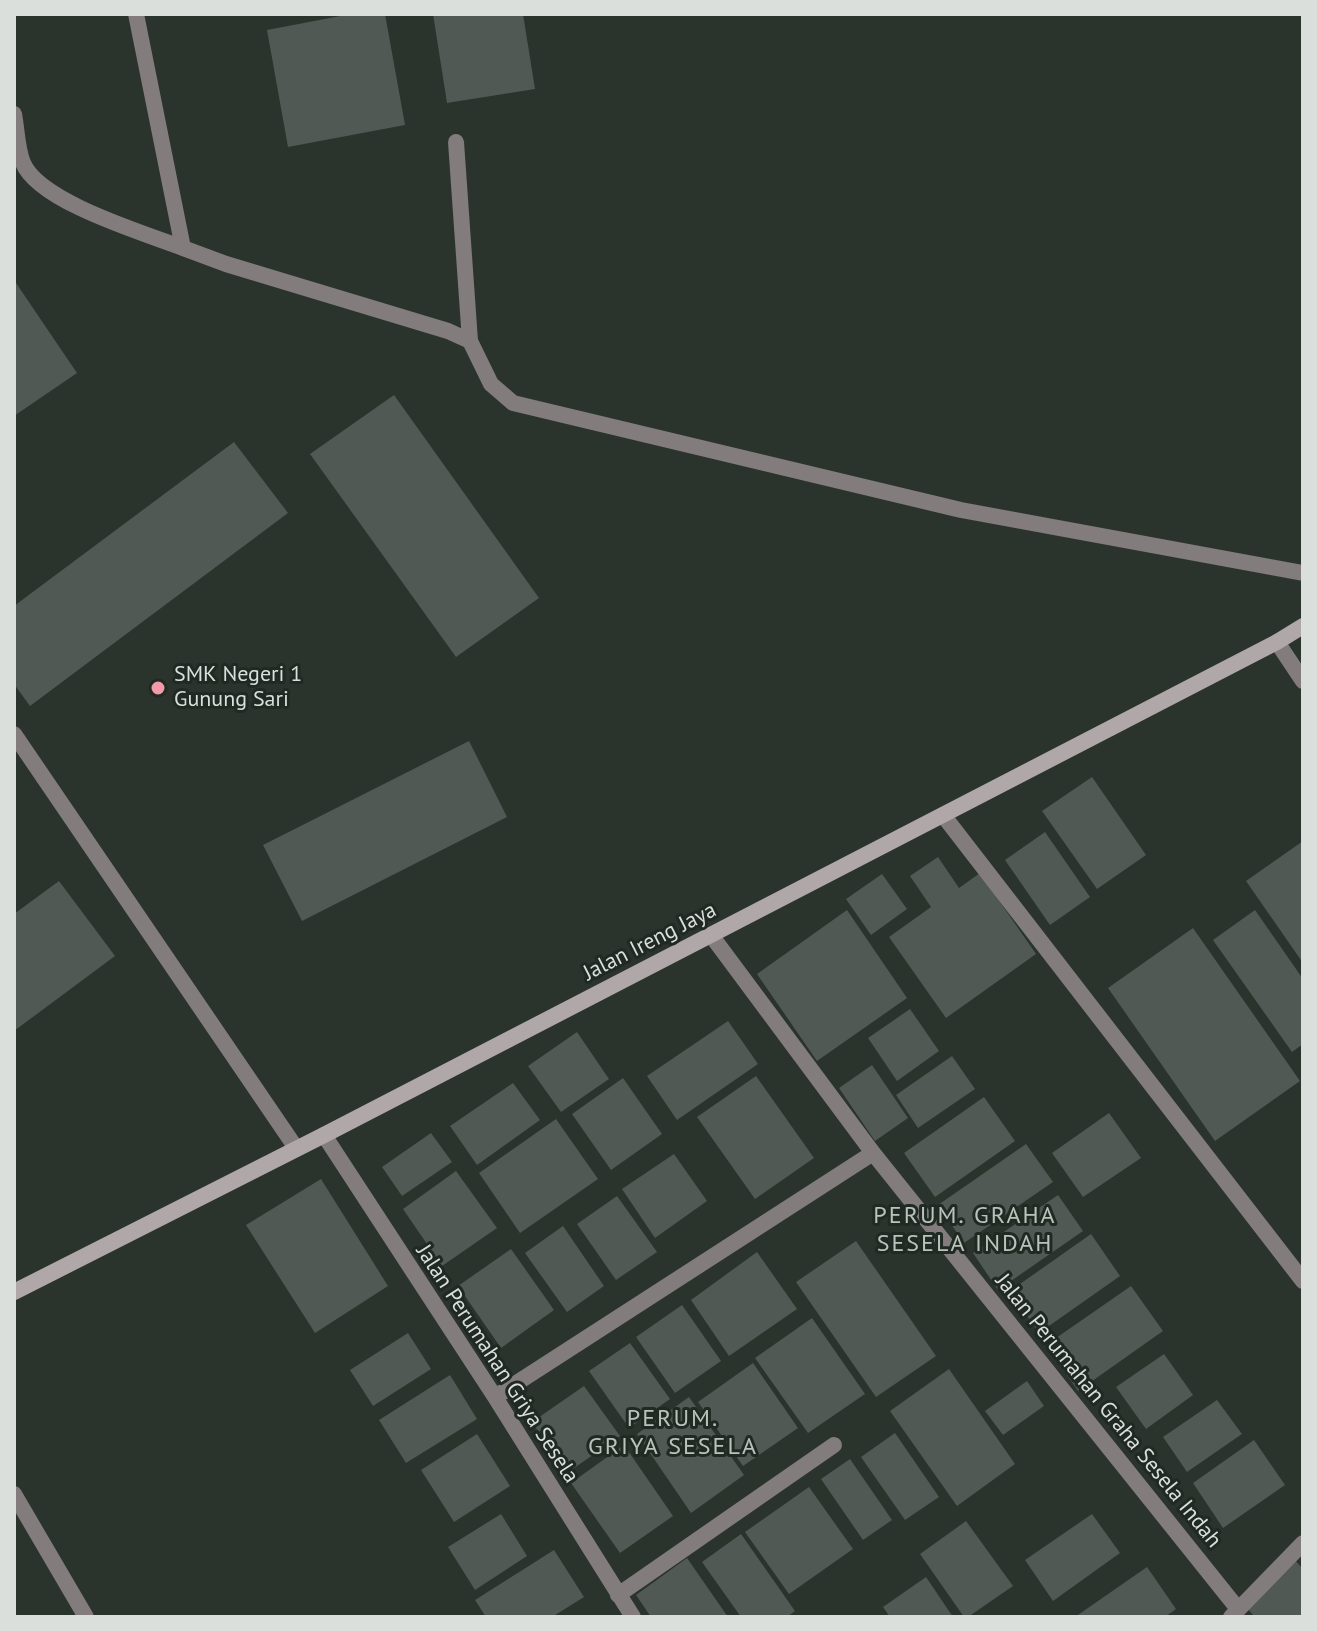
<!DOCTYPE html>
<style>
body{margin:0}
#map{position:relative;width:1317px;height:1631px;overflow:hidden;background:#2b332d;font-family:"PT Sans",sans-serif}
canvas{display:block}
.frame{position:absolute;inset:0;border:16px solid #dadfdc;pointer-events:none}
</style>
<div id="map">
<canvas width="1317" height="1631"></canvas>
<div class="frame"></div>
</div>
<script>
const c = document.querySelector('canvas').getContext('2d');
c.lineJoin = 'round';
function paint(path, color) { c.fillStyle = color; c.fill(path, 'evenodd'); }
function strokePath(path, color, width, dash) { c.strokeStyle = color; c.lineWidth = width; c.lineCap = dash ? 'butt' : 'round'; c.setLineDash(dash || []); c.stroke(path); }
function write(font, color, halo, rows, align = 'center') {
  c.font = font + ' "PT Sans",sans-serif'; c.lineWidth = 6; c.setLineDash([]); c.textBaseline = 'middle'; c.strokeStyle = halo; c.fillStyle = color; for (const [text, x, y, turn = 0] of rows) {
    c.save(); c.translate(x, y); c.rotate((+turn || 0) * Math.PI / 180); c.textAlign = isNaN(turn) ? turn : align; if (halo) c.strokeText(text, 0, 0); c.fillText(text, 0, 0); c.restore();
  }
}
paint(new Path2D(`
 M351 14H385L405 125 288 147 267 30Z
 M433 14H523L535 89 447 103Z
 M14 280 77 373 14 416Z
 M394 395 539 598 456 657 310 454Z
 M234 442 288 513 30 706 14 684V606Z
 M469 741 507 817 302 921 263 845Z
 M1092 777 1146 855 1097 889 1042 811Z
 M1045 832 1090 897 1050 925 1005 860Z
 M1303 841V963L1246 881Z
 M938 857 959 888 980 873 1036 954 946 1018 889 937 931 907 910 876Z
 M882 874 907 909 871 935 846 899Z
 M59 881 115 956 14 1031V914Z
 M847 910 907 998 817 1061 757 974Z
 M1255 910 1303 979V1044L1292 1052 1213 940Z
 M1193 928 1300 1081 1215 1141 1108 988Z
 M910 1009 939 1051 897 1081 868 1038Z
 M728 1021 758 1064 677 1120 647 1076Z
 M577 1032 609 1079 561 1112 528 1066Z
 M952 1056 975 1089 918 1128 896 1095Z
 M872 1065 908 1118 875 1141 839 1088Z
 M756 1076 814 1158 755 1199 697 1117Z
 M623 1078 662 1134 611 1170 572 1114Z
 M513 1083 540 1120 477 1165 450 1126Z
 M984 1097 1015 1141 935 1197 904 1153Z
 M1109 1113 1141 1158 1083 1197 1052 1153Z
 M556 1119 598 1179 520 1233 479 1173Z
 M431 1133 452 1162 402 1196 382 1167Z
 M1026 1144 1053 1182 964 1243 938 1205Z
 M674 1154 707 1201 655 1238 622 1189Z
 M456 1171 497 1228 442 1266 403 1209Z
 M321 1179 388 1286 315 1333 246 1225Z
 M1058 1195 1083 1231 998 1290 973 1253Z
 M617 1196 657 1252 616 1280 577 1224Z
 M563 1226 604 1286 567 1312 525 1253Z
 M1091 1234 1120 1276 1039 1333 1010 1291Z
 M856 1241 936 1356 876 1397 796 1282Z
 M511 1249 554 1310 501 1348 458 1286Z
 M757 1252 797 1309 729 1356 691 1300Z
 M1131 1286 1163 1331 1078 1391 1046 1345Z
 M682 1305 721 1361 675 1393 636 1337Z
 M812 1318 865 1394 808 1433 755 1358Z
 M408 1333 431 1369 373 1406 350 1370Z
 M630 1343 670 1399 629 1428 589 1371Z
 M1164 1354 1193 1395 1146 1429 1116 1387Z
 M753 1363 798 1428 743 1466 698 1402Z
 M949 1369 1015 1464 957 1506 890 1411Z
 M450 1375 477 1419 406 1463 379 1420Z
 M1027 1381 1044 1406 1003 1435 985 1411Z
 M584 1386 620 1436 567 1473 532 1422Z
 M689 1397 744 1475 691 1513 637 1434Z
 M1217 1400 1242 1434 1187 1472 1163 1437Z
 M895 1433 939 1497 905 1520 861 1457Z
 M477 1434 510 1486 454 1522 421 1470Z
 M1254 1440 1285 1485 1223 1528 1193 1483Z
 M624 1445 673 1516 620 1553 571 1483Z
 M850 1459 892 1520 863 1540 821 1479Z
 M809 1487 853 1549 789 1594 745 1532Z
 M501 1514 527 1556 475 1590 448 1547Z
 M1092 1514 1120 1553 1053 1601 1025 1560Z
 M966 1521 1013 1586 968 1617H964L920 1554Z
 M741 1534 795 1611 787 1617H741L702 1562Z
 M554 1550 584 1597 552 1617H486L475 1600Z
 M687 1558 728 1617H651L636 1595Z
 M1293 1558 1303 1569V1617H1255L1243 1604Z
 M1147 1567 1176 1609 1165 1617H1075Z
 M926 1577 953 1617H890L883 1607Z`), '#505953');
strokePath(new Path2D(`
 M456 142 470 341
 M14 734 296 1148`), '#827c7d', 16);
strokePath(new Path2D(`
 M136 14 183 248 226 264 448 331 470 341 491 384 513 403 961 510 1303 573
 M14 114C17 129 17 149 23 163 39 202 144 233 183 248
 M1277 642 1303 681
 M943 815 1303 1281
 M711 935 873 1153 1238 1609
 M324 1135 495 1397 633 1617
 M495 1397 873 1153
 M14 1494 86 1617
 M618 1595 834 1445
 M1231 1617 1303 1543`), '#827c7d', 16);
strokePath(new Path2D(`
 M14 1292 324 1135 1277 642 1303 626`), '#b0a7a8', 16);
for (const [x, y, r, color] of [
 [158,688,8,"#f39aa8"]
]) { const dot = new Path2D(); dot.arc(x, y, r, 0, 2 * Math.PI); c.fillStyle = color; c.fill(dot); strokePath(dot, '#212923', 3); }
write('22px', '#dadfdc', '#212923', [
 ["SMK Negeri 1",174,675],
 ["Gunung Sari",174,700]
], 'left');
write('22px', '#dadfdc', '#212923', [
 ["Jalan Ireng Jaya",650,942,-27],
 ["Jalan Perumahan Griya Sesela",497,1364,57],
 ["Jalan Perumahan Graha Sesela Indah",1108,1411,51]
]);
c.letterSpacing = '2px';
write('24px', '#b9c3bb', '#212923', [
 ["PERUM. GRAHA",965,1216],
 ["SESELA INDAH",965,1244],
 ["PERUM.",673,1419],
 ["GRIYA SESELA",673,1447]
]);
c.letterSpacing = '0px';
</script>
